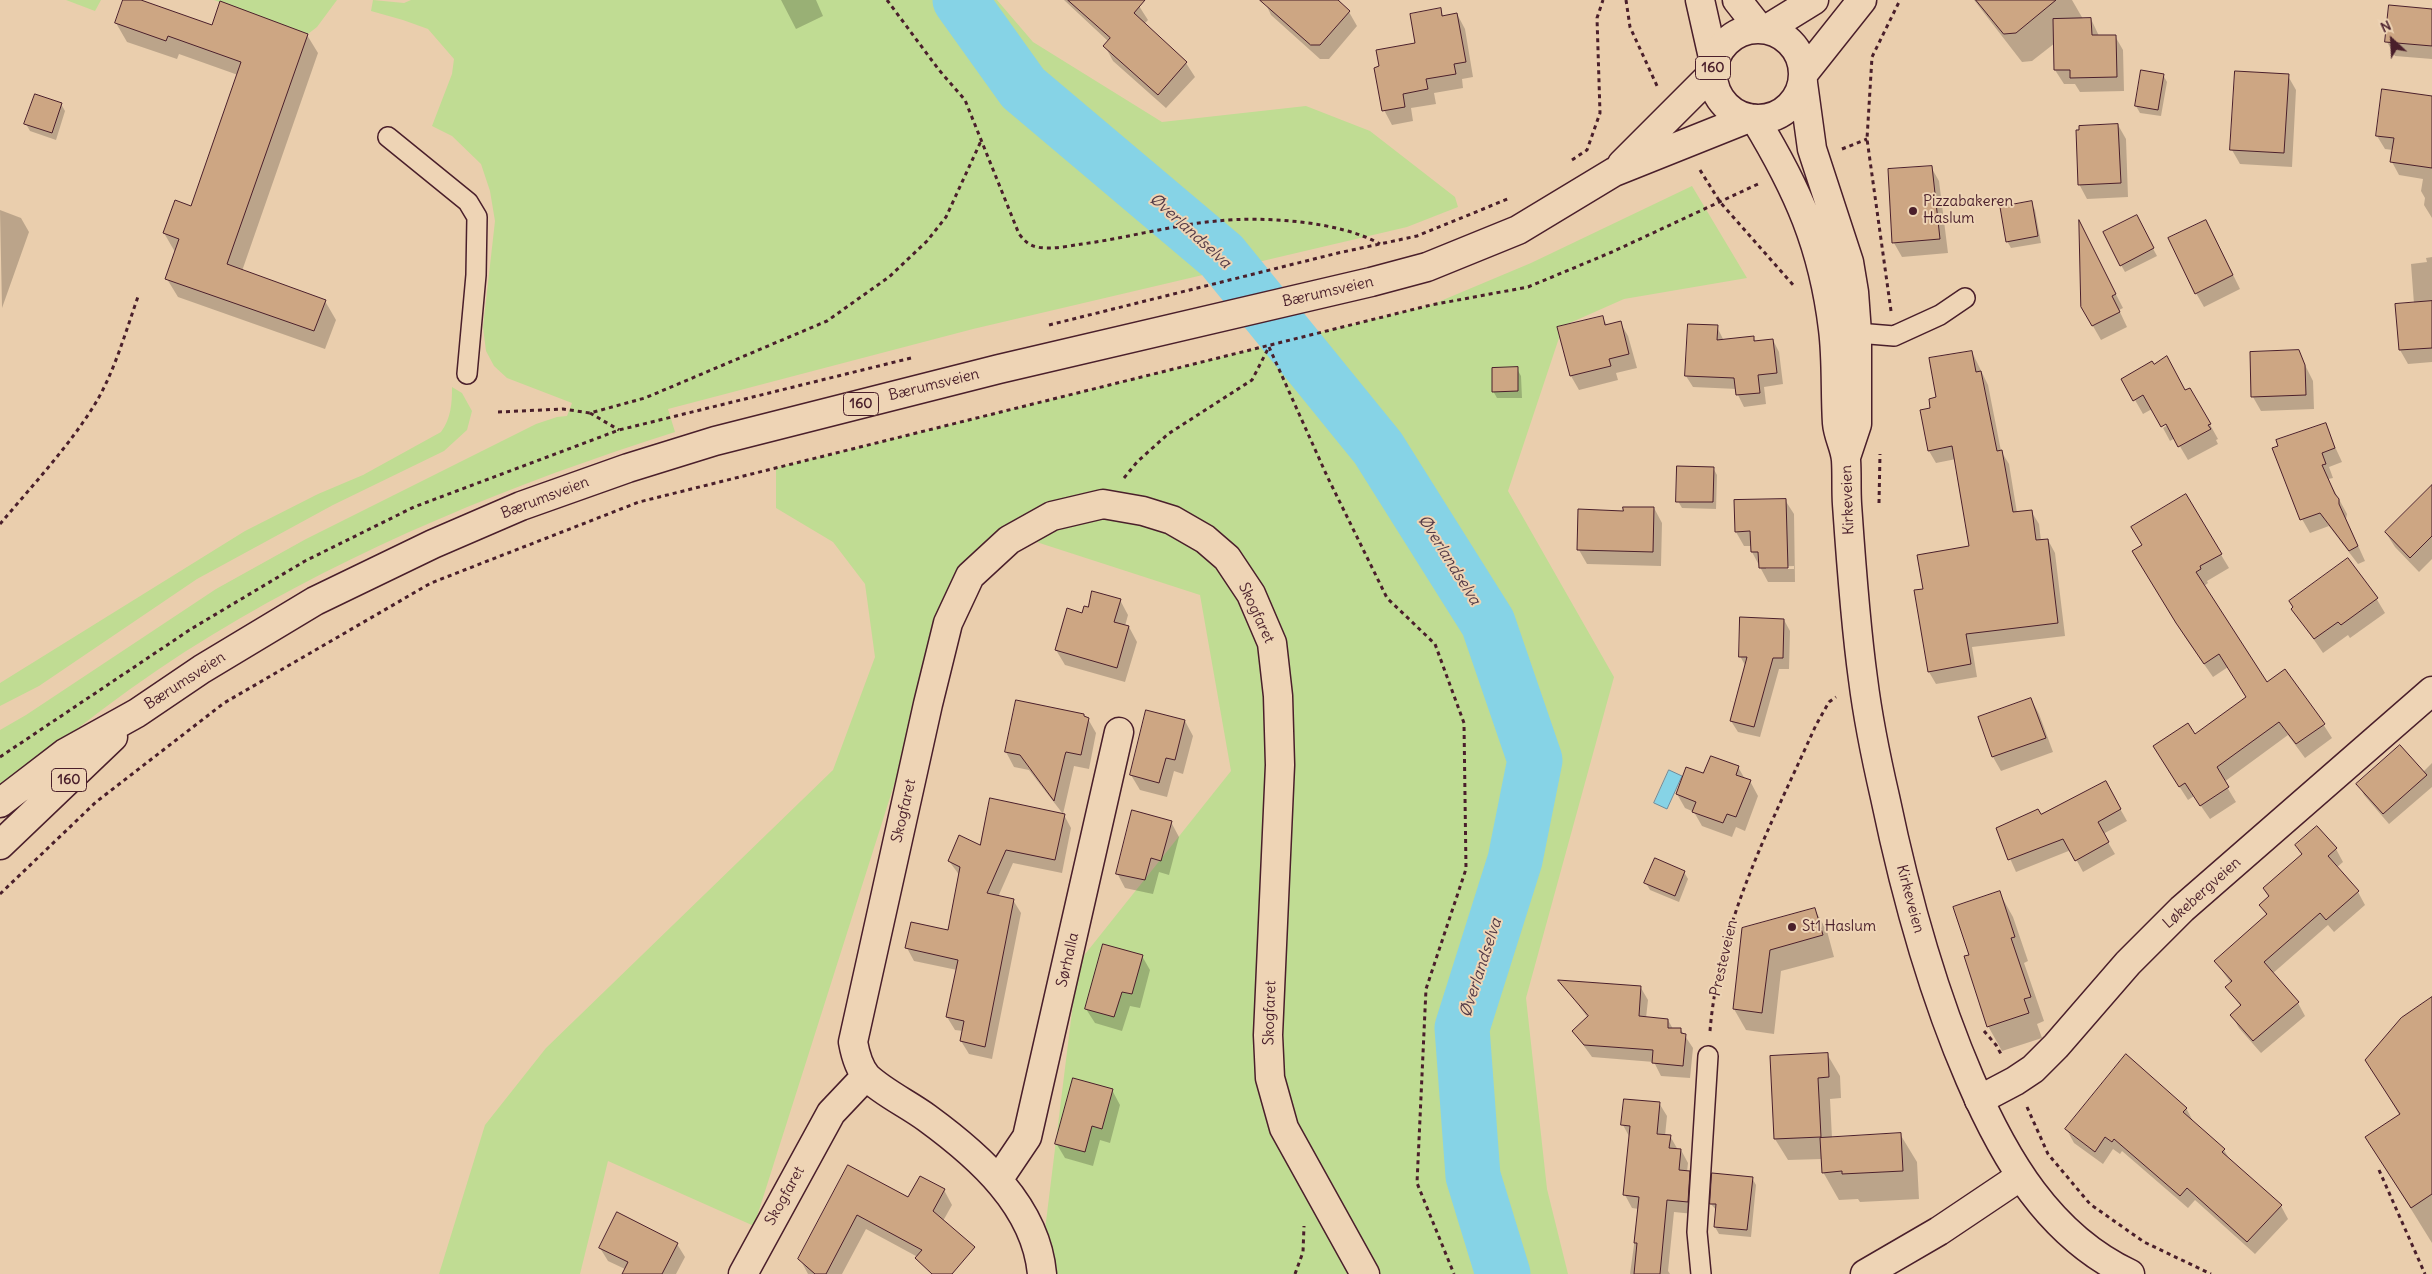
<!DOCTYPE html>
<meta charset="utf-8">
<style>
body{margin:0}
#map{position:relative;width:2432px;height:1274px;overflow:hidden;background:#eacead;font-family:Delius,sans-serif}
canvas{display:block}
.north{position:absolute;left:2367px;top:15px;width:50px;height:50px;-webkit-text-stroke:4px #eed4b5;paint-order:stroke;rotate:335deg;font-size:14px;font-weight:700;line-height:20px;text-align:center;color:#4a1f2b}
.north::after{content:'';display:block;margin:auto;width:18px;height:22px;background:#4a1f2b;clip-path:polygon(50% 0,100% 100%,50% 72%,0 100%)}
</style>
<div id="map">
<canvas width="2432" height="1274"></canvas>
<div class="north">N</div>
</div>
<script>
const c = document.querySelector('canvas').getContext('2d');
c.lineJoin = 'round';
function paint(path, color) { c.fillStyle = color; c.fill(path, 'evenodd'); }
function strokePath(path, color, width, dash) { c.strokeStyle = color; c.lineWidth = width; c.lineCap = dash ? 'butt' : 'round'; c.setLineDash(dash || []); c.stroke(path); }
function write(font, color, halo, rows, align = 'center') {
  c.font = font + ' Delius,sans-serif'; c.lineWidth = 4; c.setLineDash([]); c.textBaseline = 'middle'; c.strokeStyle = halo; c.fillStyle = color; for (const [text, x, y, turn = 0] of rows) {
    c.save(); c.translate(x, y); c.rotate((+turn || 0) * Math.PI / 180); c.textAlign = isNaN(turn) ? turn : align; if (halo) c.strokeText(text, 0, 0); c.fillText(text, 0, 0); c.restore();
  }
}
paint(new Path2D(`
 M66 0H101L95 11Z
 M214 0H337L317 27 308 34Z
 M373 0 404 3 411 0H997L1033 42 1162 122 1306 106 1370 131 1455 197 1458 207 1407 227 973 329 668 409 675 432C514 483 357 547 212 635 137 680 68 735 0 790V730L26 715 216 589 306 539 536 424 557 417 567 416 572 403 507 378 494 366 486 351 483 327 495 221 490 191 481 164 452 136 432 126 452 74 454 59 428 29 403 20 371 11Z
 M1692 186 1747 278 1624 299 1563 326 1508 491 1614 677 1526 998 1547 1189 1568 1274H1041V1262L1078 963 1231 771 1200 595 1021 537 960 577 754 1226 608 1161 580 1274H439L485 1125 546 1048 833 770 875 657 865 584 833 542 776 508V468L1431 305 1531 263Z
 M452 387 462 393 472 411 467 430 444 451 333 505 197 579 39 686 0 706V683L245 531 318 494 363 475 441 432C451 418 452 404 452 387Z`), '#c0dc93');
const water = new Path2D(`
 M1669 770 1682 776 1667 809 1654 803Z`);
paint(water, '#86d3e6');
strokePath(water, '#6e8b9b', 1);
paint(new Path2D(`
 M124 0H137L213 26 307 35 318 53 242 271 325 301 336 320 325 349 178 297 167 279 175 252 164 233 192 208 238 75 179 54 177 59 127 42 116 23Z
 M781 0H816L823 16 796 29Z
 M1064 0H1133L1139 6 1148 20 1144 24 1186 63 1195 77 1166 108 1113 61 1105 46 1109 42Z
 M1264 0H1336L1349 12 1357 26 1329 59H1320L1271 15Z
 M1974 0H2072L2083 19H2091L2099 36H2115L2123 50 2124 91 2080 92 2075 84H2064L2055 70V43L2032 61 2022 62Z
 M1440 10 1444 17 1457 14 1465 29 1473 77 1462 79 1463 88 1434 93 1436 104 1411 108 1413 121 1392 125 1384 110 1417 44Z
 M2432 11V59L2395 56 2387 42Z
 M2163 75 2167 82 2161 116 2140 113 2136 106Z
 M2288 76 2296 90 2292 167 2240 164 2232 150Z
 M2432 97V218L2424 205 2425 198 2421 191 2423 179 2399 175 2392 162 2393 150 2385 149 2377 136Z
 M61 104 65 111 56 140 30 131 26 124Z
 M2118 125 2126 139 2128 197 2087 199 2079 184Z
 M1931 167 1939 181 1948 253 1902 257 1894 243 1889 171Z
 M2031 203 2035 210 2041 243 2011 248 2007 241Z
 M0 210 21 218 29 232 2 308Z
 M2140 224 2157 256 2125 272 2121 265Z
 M2086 236 2123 308 2119 310 2127 327 2101 340 2082 307Z
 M2214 236 2240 289 2204 307 2196 293Z
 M2432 257V362L2408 364 2400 350 2414 304 2411 264 2427 262 2426 258Z
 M1602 317 1607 325 1620 322 1628 336 1637 368 1616 373 1618 380 1579 390 1571 376 1559 328Z
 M1717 327 1724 341 1753 337 1756 342 1773 340 1779 352 1783 384 1764 387 1766 404 1744 407 1738 395 1737 389 1693 387 1686 376Z
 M2298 351 2313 381 2314 409 2261 411 2253 397 2251 353Z
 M1972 352 1988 385 2001 451 2009 464 2017 513 2031 511 2039 524 2041 541 2048 540 2055 553 2065 636 1972 647 1977 677 1936 684 1929 672 1924 590 1971 547 1956 459 1936 463 1929 451 1932 409Z
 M1517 369 1521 376 1522 398H1497L1493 391Z
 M2123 379 2185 392 2190 389 2218 439 2216 440 2218 444 2188 460 2175 438 2170 441 2163 428 2172 422 2152 409 2143 414Z
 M2325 425 2342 462 2329 467 2333 478 2328 479 2347 514 2346 519 2365 561 2358 564 2329 526 2310 533 2302 519Z
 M1713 468 1717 475 1716 509 1682 508 1678 501Z
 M2432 487V559L2419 572 2395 547 2386 533Z
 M2185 495 2229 568 2207 581 2208 583 2204 586 2267 684 2323 724 2332 738 2305 758 2288 735 2224 782 2236 802 2210 819 2194 796 2188 800 2154 747 2195 736 2247 698 2228 667 2213 677 2185 637 2134 551 2143 546Z
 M1785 500 1794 514 1795 582H1768L1752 552V546H1744L1736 532ZM1794 566V569H1766V567Z
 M1654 508 1662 523 1661 566 1587 564 1579 550 1624 512Z
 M2376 598 2385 613 2350 638 2348 635 2323 653 2293 609Z
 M1120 600 1128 615 1125 626 1129 627 1137 642 1125 682 1065 665 1056 650 1083 614 1089 608Z
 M1784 620 1790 631 1789 669H1779L1760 737 1738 732 1731 721 1746 667 1740 656Z
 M2031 699 2039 714 2053 752 2001 771 1993 757 1979 718Z
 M1085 718 1088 719 1096 733 1089 769 1074 766 1063 814 1029 770 1014 767 1006 752Z
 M1185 721 1193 736 1183 774 1174 771 1167 797 1140 790 1131 775Z
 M2432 763V787L2389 824 2364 795 2358 784 2423 772Z
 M1738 767 1745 779 1750 781 1758 796 1745 831 1736 827 1732 837 1702 826 1694 812 1685 808 1677 794 1704 775Z
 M2105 782 2127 821 2103 834 2115 854 2083 872 2071 850 2016 872 1997 829 2041 816Z
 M1064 815 1071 828 1062 873 1013 863 998 897 1013 900 1021 913 992 1059 969 1054 961 1041 963 1031 955 1030 947 1017 957 970 914 961 907 948 949 932 960 876 949 861 981 846Z
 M1171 822 1179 837 1169 875 1159 872 1153 894 1125 888 1117 873Z
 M2296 846 2336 849 2343 862 2336 868 2358 892 2365 905 2334 932 2328 925 2272 974 2298 1003 2305 1016 2261 1053 2239 1028 2232 1016 2241 1007 2227 987 2231 983 2215 961 2267 916 2260 905 2269 898 2264 889 2302 855Z
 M1684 872 1688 879 1679 902 1650 890 1646 883Z
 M1999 892 2013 917 2028 961 2024 963 2044 1021 2037 1024 2042 1038 2002 1051 1988 1026 1971 955Z
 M1815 910 1827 931 1834 957 1781 971 1774 1034 1746 1030 1734 1009 1743 929Z
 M1142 956 1150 970 1140 1008 1130 1006 1122 1031 1095 1023 1086 1009Z
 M1561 981 1641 988 1648 1000 1646 1018 1668 1020 1673 1029 1681 1030 1693 1048 1690 1078 1661 1076 1654 1062 1592 1057 1573 1031 1588 1018Z
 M2432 999V1243L2367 1138 2400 1116 2367 1060Z
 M1827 1054 1840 1076 1841 1098 1830 1099 1832 1138 1900 1134 1917 1162 1919 1199 1860 1202 1858 1199 1839 1200 1823 1172 1822 1159 1788 1160 1775 1139Z
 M1112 1090 1120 1105 1110 1143 1100 1140 1093 1166 1065 1158 1056 1143Z
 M1659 1103 1667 1116 1665 1136H1670L1678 1150H1681L1688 1163 1687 1172 1696 1185 1694 1214 1674 1212 1668 1271 1670 1274H1630L1639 1209 1632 1208 1625 1195 1630 1138 1623 1125Z
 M2186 1108 2193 1121 2224 1150 2230 1160 2281 1206 2288 1219 2255 1254 2195 1200 2188 1208 2122 1151 2120 1154 2113 1149 2103 1164 2074 1143 2067 1130Z
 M849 1167 909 1199 944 1190 952 1205 943 1221 940 1269 866 1229 842 1274H808L800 1259Z
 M1752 1178 1756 1185 1751 1237 1719 1234 1715 1227 1717 1211 1711 1204Z
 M677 1244 685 1257 676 1274H623L625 1269 608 1261 600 1248Z`), '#0003');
strokePath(new Path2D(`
 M960 0 1023 88 1222 256 1378 448 1488 623 1535 760 1515 860 1462 1028 1473 1176 1503 1274`), '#86d3e6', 55);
const building = new Path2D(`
 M123 0H141L212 25 220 1 308 34 227 264 326 300 314 331 165 279 179 239 163 233 175 200 191 206 241 62 168 36 166 41 115 23Z
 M1068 0H1145L1134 13 1187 62 1158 95 1103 46 1110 38Z
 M1260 0H1338L1350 11 1320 45H1311Z
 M1976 0H2056L2016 33 2004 34Z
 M2389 5 2432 9V46L2385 42Z
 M1441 8 1442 16 1457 13 1466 62 1454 64 1456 74 1426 79 1428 89 1403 94 1405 107 1382 111 1374 68 1379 66 1376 50 1415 43 1410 14Z
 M2091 18 2092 35H2116L2117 77 2070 78V70H2054L2053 19Z
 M2141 70 2164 74 2158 110 2135 106Z
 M2235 71 2289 74 2284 153 2230 150Z
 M2382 89 2432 96V168L2390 162 2394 138 2376 136Z
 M35 94 62 103 52 133 24 124Z
 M2118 124 2121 183 2078 185 2076 130H2079V126Z
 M1932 166 1940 239 1892 243 1888 169Z
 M2032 201 2038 236 2006 242 2000 207Z
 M2137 215 2154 248 2120 266 2103 232Z
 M2079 220 2116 294 2112 296 2120 312 2092 326 2081 307Z
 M2206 220 2233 275 2195 294 2168 238Z
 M2432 301V348L2399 350 2395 304Z
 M1603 316 1605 325 1621 321 1629 354 1609 359 1611 366 1570 376 1557 327Z
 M1688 324 1718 325 1717 340 1754 336V341L1773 339 1777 373 1758 375 1760 393 1736 395 1734 378 1685 376Z
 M2299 350 2305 365 2306 395 2251 397 2250 352Z
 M1972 351 1976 372 1981 371 1997 451 2002 450 2013 512 2032 510 2036 540 2048 539 2058 623 1966 634 1971 664 1928 672 1914 590 1923 589 1917 555 1969 546 1952 446 1928 451 1920 410 1930 408 1929 399 1936 397 1929 358Z
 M2167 356 2185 390 2190 388 2211 424 2208 425 2211 429 2178 447 2166 424 2161 427 2143 395 2133 401 2121 379 2152 361 2154 364Z
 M1518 367V391L1492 392V368Z
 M2326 423 2335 448 2322 453 2326 464 2322 465 2335 494 2339 499V504L2358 546 2349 551 2320 513 2300 520 2272 448 2278 446 2276 440Z
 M1677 466 1714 467 1713 502H1676Z
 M2432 485V536L2410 558 2385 532Z
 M2186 494 2222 554 2200 566 2201 569 2196 572 2267 682 2285 669 2325 724 2296 744 2279 722 2217 767 2229 787 2200 806 2185 783 2179 787 2153 746 2188 723 2195 734 2246 697 2219 654 2204 664 2176 623 2132 551 2142 545 2131 527Z
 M1786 499 1788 568H1759L1758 552H1751L1750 531 1735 532 1734 500Z
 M1623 507H1654L1653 552 1577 550 1578 509 1623 511Z
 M2348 558 2378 598 2341 625 2338 622 2314 639 2291 609 2293 607 2289 601Z
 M1092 591 1121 599 1114 622 1129 626 1117 668 1055 650 1067 608 1082 613 1084 606 1088 607Z
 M1740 617 1784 619 1783 658H1773L1754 727 1730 721 1747 657H1739Z
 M2031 698 2046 738 1992 757 1978 717Z
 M1016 700 1084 714V716L1089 718 1081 755 1066 752 1065 755 1054 801 1020 755 1005 752Z
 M1146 710 1185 720 1175 760 1166 758 1159 783 1130 775Z
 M2400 745 2427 775 2383 814 2356 784Z
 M1711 756 1739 766 1736 775 1751 780 1736 817 1727 814 1723 823 1692 812 1696 802 1676 794 1686 767 1703 773Z
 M2106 781 2121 809 2098 822 2109 842 2075 861 2063 839 2008 860 1996 828 2038 809 2041 814Z
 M990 798 1065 814 1055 860 1006 850 987 893 1014 899 985 1047 960 1041 964 1021 946 1017 958 960 905 948 911 922 948 930 960 867 948 861 959 835 980 845Z
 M1132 810 1172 821 1161 861 1151 858 1145 880 1116 874Z
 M2317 826 2337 848 2328 856 2359 891 2326 920 2320 913 2264 962 2299 1002 2253 1041 2230 1015 2241 1005 2225 987 2232 981 2214 961 2267 914 2259 905 2269 896 2263 888 2302 854 2295 845Z
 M1655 858 1685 871 1675 896 1644 883Z
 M2000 891 2015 937 2011 938 2031 997 2024 999 2029 1013 1987 1027 1964 956 1969 955 1953 907Z
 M1815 908 1823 935 1770 950 1762 1013 1733 1009 1742 928Z
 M1103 944 1143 955 1132 994 1122 992 1114 1017 1085 1009Z
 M1558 980 1641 986 1639 1016 1668 1019V1028H1681V1033L1686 1034 1683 1066 1652 1063 1653 1050 1584 1045 1572 1031 1588 1016Z
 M2432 997V1194L2411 1208 2365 1137 2400 1114 2365 1060 2401 1018Z
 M1828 1053 1829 1077 1818 1078 1821 1137 1774 1139 1770 1056Z
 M2126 1054 2187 1108 2183 1112 2225 1149 2222 1152 2282 1205 2247 1242 2187 1188 2180 1196 2114 1139 2112 1142 2105 1137 2095 1152 2065 1129Z
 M1073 1078 1113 1089 1102 1129 1092 1126 1085 1152 1055 1144Z
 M1624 1099 1660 1102 1657 1134 1671 1135 1669 1148 1681 1149 1679 1170 1690 1171 1688 1202 1667 1200 1660 1274H1634L1637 1243H1634L1639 1197 1623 1195 1630 1126 1621 1125Z
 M1901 1133 1903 1171 1842 1174V1171L1822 1173 1820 1138Z
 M848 1165 908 1197 920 1176 945 1189 933 1211 975 1247 952 1274H932L915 1258 922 1250 857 1215 826 1274H815L798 1259Z
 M1712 1173 1753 1177 1747 1230 1714 1227 1716 1204H1710Z
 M617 1212 678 1243 662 1274H622L628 1262 599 1248Z`);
paint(building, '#cda683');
strokePath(building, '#4a1f2b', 1);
const service = new Path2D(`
 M388 137 468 202 477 217 476 275 467 374
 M1845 332 1894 336 1940 315 1965 298
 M1701 1274 1697 1232 1708 1056`);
const minor = new Path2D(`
 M1979 1100 2015 1081 2033 1069 2056 1046 2128 963 2182 909 2432 691
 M998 1180 1027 1137 1119 732
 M743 1274 831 1113 866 1076
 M1042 1274C1036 1206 979 1156 927 1118 908 1104 884 1093 867 1077 859 1068 855 1053 853 1042L928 704 948 623 970 576 1009 540 1052 516 1103 504 1143 511 1172 520 1205 539 1227 558 1251 594 1272 643 1278 696 1280 765 1268 1035 1270 1078 1284 1128 1365 1274`);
const secondary = new Path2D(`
 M1700 0 1714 62
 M1737 0 1759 28
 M1803 83 1812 149 1849 262 1854 292 1857 333V424L1846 457
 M1755 119C1798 190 1823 246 1833 329 1837 360 1835 392 1837 423 1838 436 1845 447 1846 460 1847 474 1846 489 1847 504 1851 562 1855 621 1863 679 1868 719 1876 758 1885 797 1905 893 1931 989 1970 1079 2004 1158 2049 1236 2130 1274
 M1865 1274 1939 1231 2021 1176`);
const primary = new Path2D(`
 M1713 74a45 45 0 1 1 90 0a45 45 0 1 1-90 0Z
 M1767 29 1814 0
 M1804 73 1862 0
 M1622 164 1713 73
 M0 803 65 753 137 713 202 669 315 601 433 544 521 506 628 468 715 441 999 369 1371 282 1427 267 1518 230 1614 172 1749 118
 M0 845 113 737`);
strokePath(service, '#4a1f2b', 22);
strokePath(minor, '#4a1f2b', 31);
strokePath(secondary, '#4a1f2b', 31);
strokePath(primary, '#4a1f2b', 31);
strokePath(new Path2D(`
 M887 0 939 70 965 100 1019 234C1024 240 1028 245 1037 247 1051 250 1068 246 1082 244 1127 238 1172 225 1217 221 1262 216 1340 221 1380 244
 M1626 0 1630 27 1658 88
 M1842 149 1867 139
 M1572 160 1587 150 1600 113 1597 18 1603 0
 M1700 170 1720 202 1795 287
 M1891 311 1867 139 1872 57 1900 0
 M1049 325 1338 253 1417 236 1510 198
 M1269 347 1327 476 1387 598 1435 644 1464 723 1466 869 1426 989 1417 1183 1454 1274
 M498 412 563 409 590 413 645 398 827 321 889 277 927 241 946 217 981 141
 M590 413 619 430
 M1124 478 1137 462 1168 434 1252 380 1269 347
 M1879 503 1880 454
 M0 524C32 486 70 445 95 404 115 371 126 330 139 294
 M0 757 191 629 305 561 414 507 619 430 911 358
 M0 894 96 802 224 703 431 583 639 502 1431 305 1528 287 1612 252 1758 184
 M1710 1031C1719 921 1771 825 1816 725L1829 702 1836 697
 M1984 1031 1996 1045 2001 1054
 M2027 1107 2048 1154 2090 1204 2144 1242 2211 1274
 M2379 1170 2425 1274
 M1295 1274 1303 1252 1304 1226`), '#4a1f2b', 3, [4, 4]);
strokePath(service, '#eed4b5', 19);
strokePath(minor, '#eed4b5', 28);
strokePath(secondary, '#eed4b5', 28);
strokePath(primary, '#eed4b5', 28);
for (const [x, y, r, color] of [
 [1913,211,5,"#4a1f2b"],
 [1792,927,5,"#4a1f2b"]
]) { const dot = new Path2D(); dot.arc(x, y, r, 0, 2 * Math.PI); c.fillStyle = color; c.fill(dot); strokePath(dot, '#eed4b5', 2); }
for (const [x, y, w] of [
 [1713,68,35],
 [861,404,35],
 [69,780,35]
]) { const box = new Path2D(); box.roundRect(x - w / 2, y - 11.5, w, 23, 4); c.fillStyle = '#eed4b5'; c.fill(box); strokePath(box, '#4a1f2b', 1); }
write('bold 14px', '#4a1f2b', null, [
 ["160",1713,68],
 ["160",861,404],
 ["160",69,780]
]);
write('15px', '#4a1f2b', '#eed4b5', [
 ["Pizzabakeren",1923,202],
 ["Haslum",1923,219],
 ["St1 Haslum",1802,927]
], 'left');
write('15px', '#4a1f2b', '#eed4b5', [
 ["Bærumsveien",1328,292,-13],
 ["Bærumsveien",934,385,-14],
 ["Bærumsveien",545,498,-21],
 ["Kirkeveien",1848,500,-92],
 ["Skogfaret",1256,613,65],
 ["Bærumsveien",185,681,-33],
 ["Skogfaret",904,811,-77],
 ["Løkebergveien",2202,893,-42],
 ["Kirkeveien",1910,899,75],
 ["Presteveien",1724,958,-77],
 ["Sørhalla",1068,960,-77],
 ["Skogfaret",1270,1013,-88],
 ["Skogfaret",785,1196,-61]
]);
write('italic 16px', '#533a47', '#eed4b5', [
 ["Øverlandselva",1190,231,42],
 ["Øverlandselva",1449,560,58],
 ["Øverlandselva",1481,968,-72]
]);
</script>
